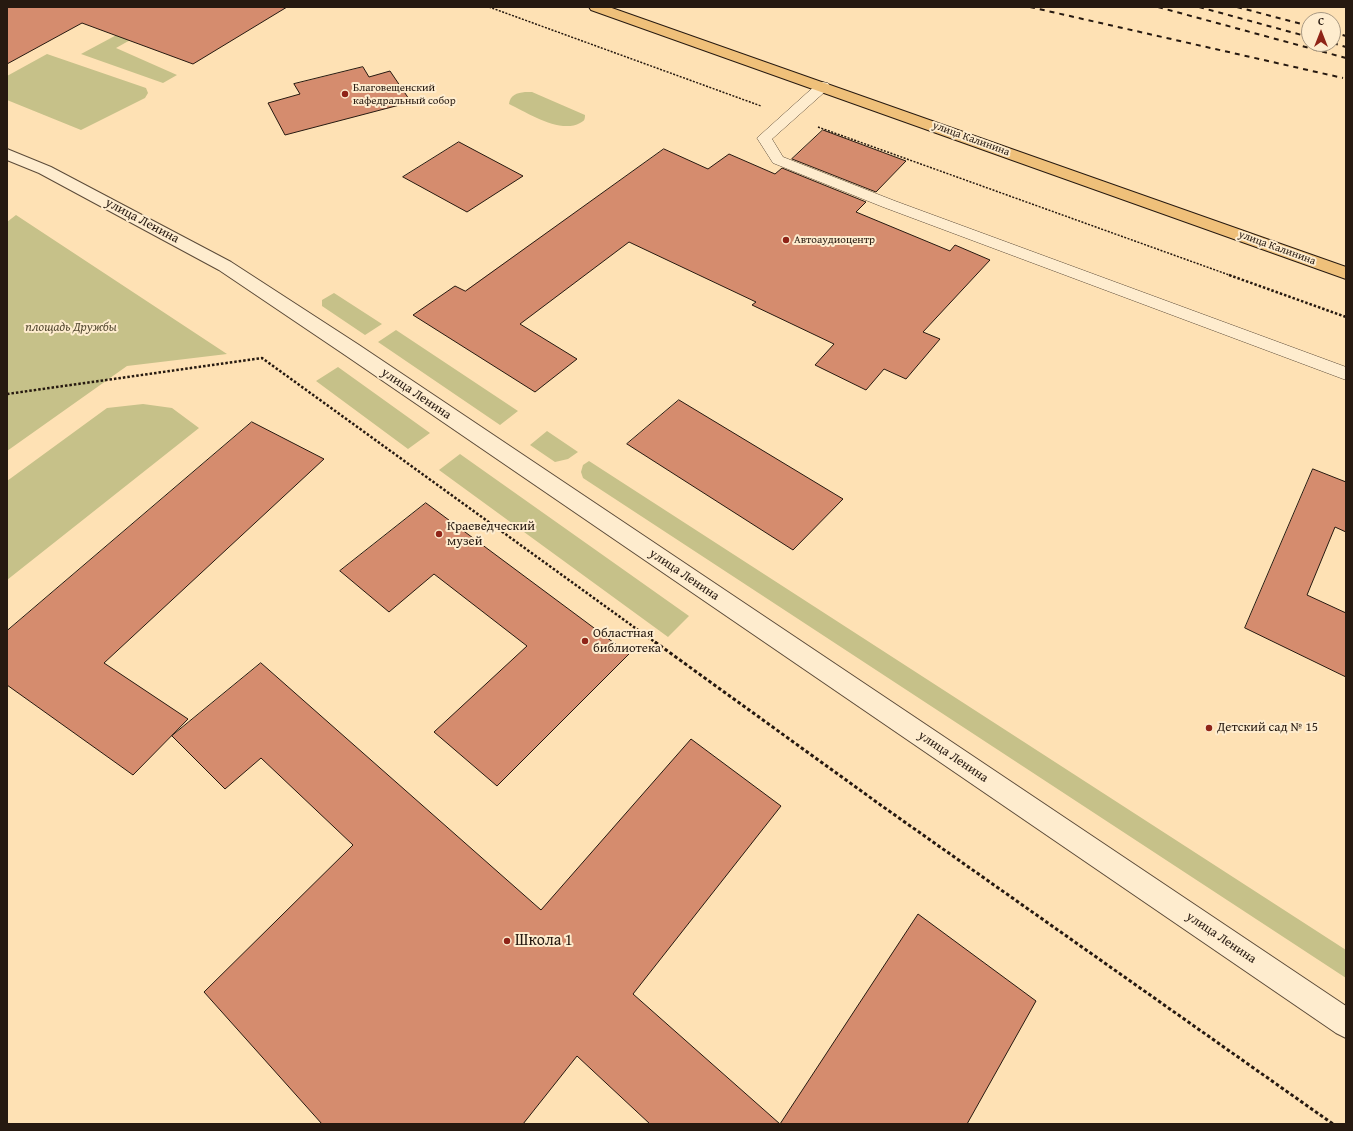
<!DOCTYPE html>
<meta charset="utf-8">
<style>
body{margin:0}
#map{position:relative;width:1353px;height:1131px;overflow:hidden;background:#fee1b4;font-family:"Gentium Book Plus",serif}
canvas{display:block}
.frame{position:absolute;inset:0;border:8px solid #261910;pointer-events:none}
.north{position:absolute;left:1301px;top:12px;width:40px;height:40px;box-sizing:border-box;background:#feecce;border:1px solid #a89882;border-radius:50%;rotate:0deg;font-size:11px;font-weight:700;line-height:16px;text-align:center;color:#261910}
.north::after{content:'';display:block;margin:auto;width:14px;height:18px;background:#8f2418;clip-path:polygon(50% 0,100% 100%,50% 72%,0 100%)}
</style>
<div id="map">
<canvas width="1353" height="1131"></canvas>
<div class="frame"></div>
<div class="north">С</div>
</div>
<script>
const c = document.querySelector('canvas').getContext('2d');
c.lineJoin = 'round';
function paint(path, color) { c.fillStyle = color; c.fill(path, 'evenodd'); }
function strokePath(path, color, width, dash) { c.strokeStyle = color; c.lineWidth = width; c.lineCap = dash ? 'butt' : 'round'; c.setLineDash(dash || []); c.stroke(path); }
function write(font, color, halo, rows, align = 'center') {
  c.font = font + ' "Gentium Book Plus",serif'; c.lineWidth = 4; c.setLineDash([]); c.textBaseline = 'middle'; c.strokeStyle = halo; c.fillStyle = color; for (const [text, x, y, turn = 0] of rows) {
    c.save(); c.translate(x, y); c.rotate((+turn || 0) * Math.PI / 180); c.textAlign = isNaN(turn) ? turn : align; if (halo) c.strokeText(text, 0, 0); c.fillText(text, 0, 0); c.restore();
  }
}
paint(new Path2D(`
 M169 7H189L116 48 177 75 163 83 81 54Z
 M47 54 146 88 148 93 145 98 81 130 7 100V76Z
 M525 92H532L585 115C585 120 584 121 580 123 560 134 528 113 509 104 510 95 517 93 525 92Z
 M16 215 227 354 127 366 7 451V222Z
 M334 293 382 324 365 335 322 306V300Z
 M396 330 518 411 500 425 378 342Z
 M338 367 430 433 408 449 316 381Z
 M143 404 172 408 199 428 7 580V481L107 408Z
 M547 431 578 452 568 459 555 462 530 445Z
 M460 454 689 616 668 637 439 470Z
 M589 461 1346 950V978L583 478 581 472 583 465Z`), '#c6c189');
const building = new Path2D(`
 M7 7H287L193 64 82 23 7 64Z
 M363 67 369 77 390 71 411 102 285 135 268 103 300 94 294 84Z
 M823 130 906 161 876 192 792 159Z
 M459 142 523 176 467 212 403 177Z
 M664 149 708 169 729 154 775 174 782 168 866 202 856 212 950 251 955 245 990 260 923 332 940 339 906 379 884 369 866 390 815 365 834 344 752 305 756 302 629 242 520 324 577 359 535 392 413 315 455 286 465 291Z
 M679 400 843 499 793 550 627 444Z
 M252 422 324 459 104 663 188 719 133 775 7 685V631Z
 M1313 469 1346 482V532L1335 527 1307 595 1346 613V677L1245 628Z
 M426 503 629 654 497 786 434 732 527 646 434 574 389 612 340 571Z
 M261 663 541 910 691 739 781 806 633 994 780 1124 918 914 1036 1001 967 1124H650L577 1056 523 1124H322L204 992 353 845 261 758 225 789 172 736Z`);
paint(building, '#d58c6e');
strokePath(building, '#261910', 1);
const service = new Path2D(`
 M823 82 828 83 830 86 828 89 772 139 783 157 895 201 1346 367V380L883 207 773 163 757 138 818 83Z`);
const minor = new Path2D(`
 M7 149 51 167 231 262 359 345 1346 1006V1038L1336 1033 345 355 219 270 39 173 7 160Z`);
const primary = new Path2D(`
 M589 7H609L1346 267V279L591 10Z`);
strokePath(service, '#5c4b39', 1);
strokePath(minor, '#5c4b39', 2);
strokePath(primary, '#261910', 2);
strokePath(new Path2D(`
 M489 7 761 106
 M818 127 1232 276`), '#261910', 1.5, [2, 1.5]);
strokePath(new Path2D(`
 M1229 275 1346 317
 M7 394 262 358 656 643`), '#261910', 2.5, [2.5, 2]);
strokePath(new Path2D(`
 M655 642 882 806 1333 1124`), '#261910', 3, [3.5, 2.5]);
paint(service, '#feecce');
paint(minor, '#feecce');
paint(primary, '#efc07a');
strokePath(new Path2D(`
 M1030 7 1343 78
 M1158 7 1346 58
 M1199 7 1309 37
 M1237 7 1309 26
 M1333 32 1346 36
 M1333 43 1346 47`), '#261910', 2, [5, 5]);
for (const [x, y, r, color] of [
 [345,94,4,"#8f2418"],
 [786,240,4,"#8f2418"],
 [439,534,4,"#8f2418"],
 [585,641,4,"#8f2418"],
 [1209,728,4,"#8f2418"],
 [507,941,4,"#8f2418"]
]) { const dot = new Path2D(); dot.arc(x, y, r, 0, 2 * Math.PI); c.fillStyle = color; c.fill(dot); strokePath(dot, '#feecce', 1.5); }
write('11px', '#261910', '#feecce', [
 ["Благовещенский",353,88],
 ["кафедральный собор",353,101],
 ["Автоаудиоцентр",794,240]
], 'left');
write('11px', '#261910', '#feecce', [
 ["улица Калинина",971,139,20],
 ["улица Калинина",1277,248,20]
]);
write('13px', '#261910', '#feecce', [
 ["улица Ленина",142,221,28],
 ["улица Ленина",416,394,34],
 ["улица Ленина",684,575,34],
 ["улица Ленина",953,757,34],
 ["улица Ленина",1221,938,34]
]);
write('italic 13px', '#564b34', '#feecce', [
 ["площадь Дружбы",71,328]
]);
write('13px', '#261910', '#feecce', [
 ["Краеведческий",447,527],
 ["музей",447,542],
 ["Областная",593,634],
 ["библиотека",593,649],
 ["Детский сад № 15",1217,728]
], 'left');
write('16px', '#261910', '#feecce', [
 ["Школа 1",515,941]
], 'left');
</script>
